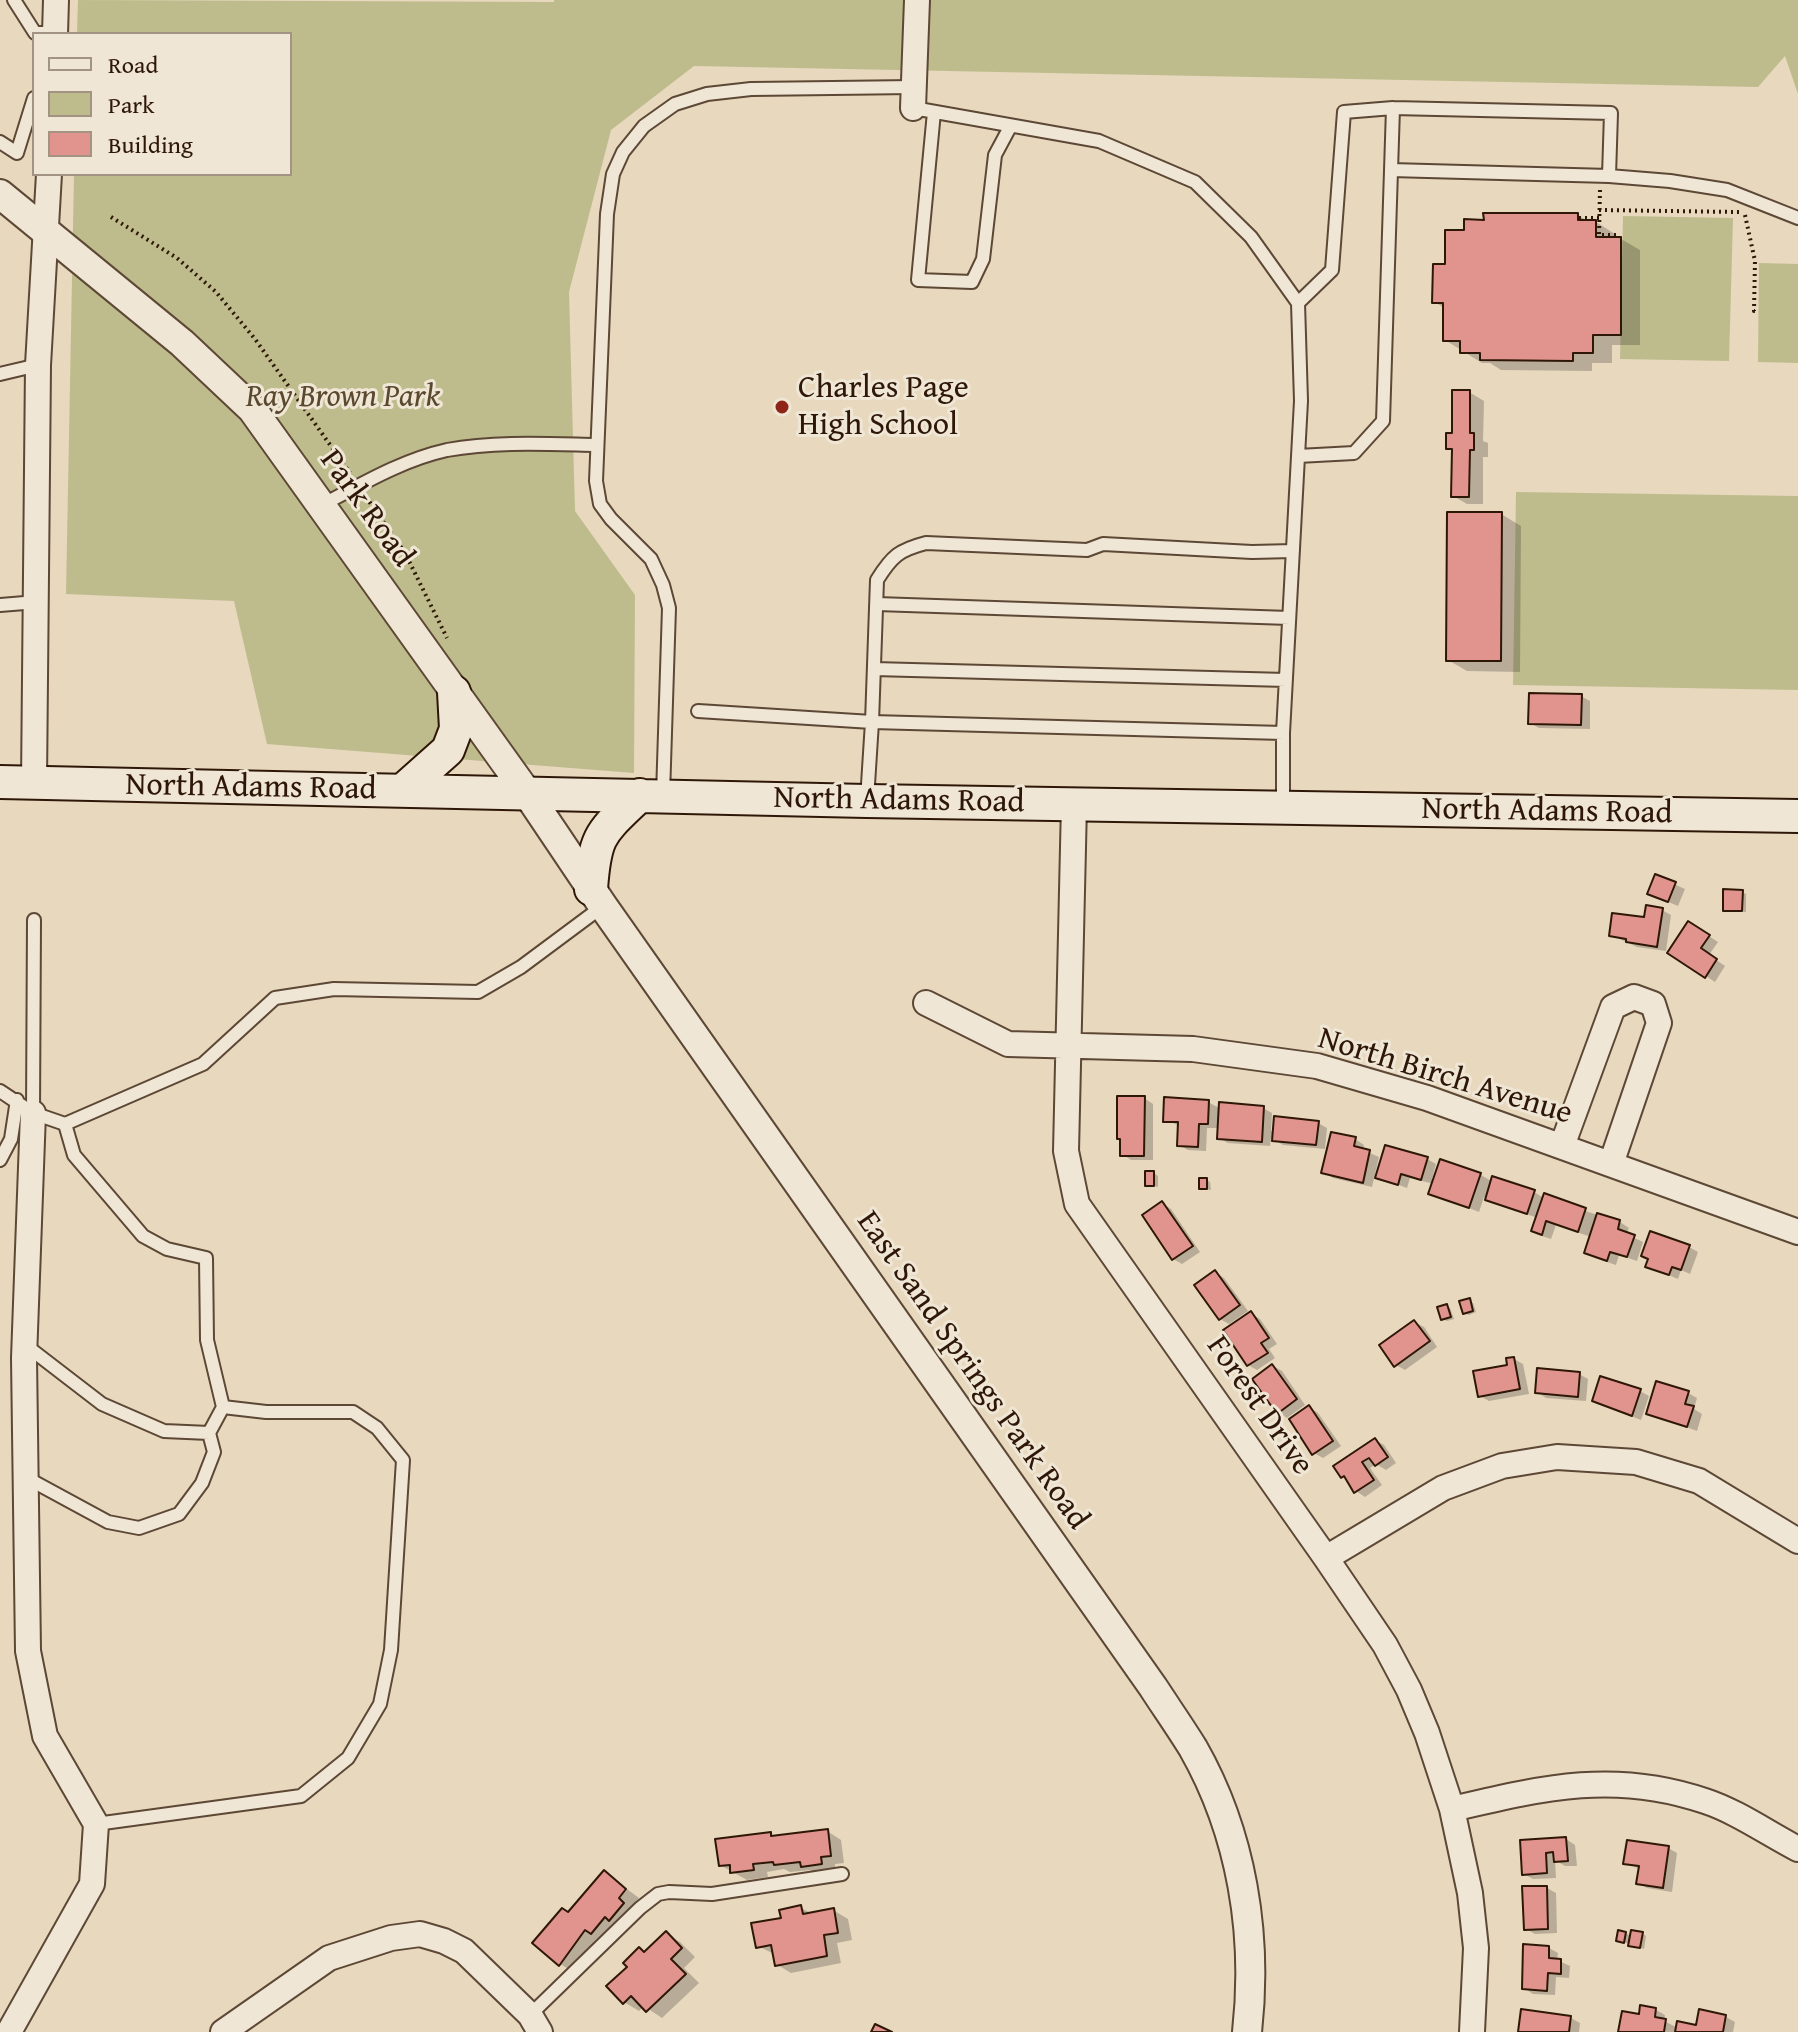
<!DOCTYPE html>
<style>
body{margin:0}
#map{position:relative;width:1798px;height:2032px;overflow:hidden;background:#e7d8be;font-family:"Gentium Book Plus",serif}
canvas{display:block}
.legend{position:absolute;left:32px;top:32px;width:260px;height:144px;box-sizing:border-box;background:#efe6d5;border:2px solid #a29383;margin:0;padding:10px 14px;list-style:none;font-size:24px;color:#2f1707}
.legend li{display:flex;align-items:center;gap:16px;height:40px}
.legend b{width:40px;border:2px solid #a29383}
</style>
<div id="map">
<canvas width="1798" height="2032"></canvas>
<ul class="legend">
<li><b style="height:10px;background:#efe6d5"></b>Road</li>
<li><b style="height:22px;background:#bebc8c"></b>Park</li>
<li><b style="height:22px;background:#e1948e"></b>Building</li>
</ul>
</div>
<script>
const c = document.querySelector('canvas').getContext('2d');
c.lineJoin = 'round';
function paint(path, color) { c.fillStyle = color; c.fill(path, 'evenodd'); }
function strokePath(path, color, width, dash) { c.strokeStyle = color; c.lineWidth = width; c.lineCap = dash ? 'butt' : 'round'; c.setLineDash(dash || []); c.stroke(path); }
function write(font, color, halo, rows, align = 'center') {
  c.font = font + ' "Gentium Book Plus",serif'; c.lineWidth = 6; c.setLineDash([]); c.textBaseline = 'middle'; c.strokeStyle = halo; c.fillStyle = color; for (const [text, x, y, turn = 0] of rows) {
    c.save(); c.translate(x, y); c.rotate((+turn || 0) * Math.PI / 180); c.textAlign = isNaN(turn) ? turn : align; if (halo) c.strokeText(text, 0, 0); c.fillText(text, 0, 0); c.restore();
  }
}
paint(new Path2D(`
 M78 0 554 2V0H1798V94L1785 56 1758 87 694 66 611 130 569 292 575 511 635 595 634 773 267 744 234 601 66 594 74 174H290V34H77Z
 M1623 216 1733 218 1729 361 1620 359Z
 M1759 263 1798 264V363L1758 362Z
 M1516 492 1798 496V690L1513 685Z`), '#bebc8c');
paint(new Path2D(`
 M1577 215 1590 222H1596L1615 234V239H1621L1640 250V345H1612V363H1592V371L1501 370 1490 363H1482L1445 340V308L1434 302 1447 266 1466 232Z
 M1469 392 1484 401 1483 441 1488 443V457H1483V504H1467L1453 496 1454 451 1448 448Z
 M1501 514 1521 526 1520 672 1467 671 1448 660Z
 M1581 696 1590 701V729L1539 728 1530 723Z
 M1656 876 1685 889 1678 906 1659 898Z
 M1742 892 1746 894V912L1725 910Z
 M1662 910 1671 915 1666 951 1637 947 1611 935Z
 M1698 929 1718 942 1709 955 1725 966 1715 982 1706 976Z
 M1144 1098 1153 1104V1160H1131L1122 1154Z
 M1208 1102 1221 1109 1263 1108 1272 1113 1271 1131 1318 1123 1327 1128 1325 1149 1283 1145 1271 1138 1270 1146 1228 1143 1219 1138 1220 1128H1207L1206 1151 1188 1150 1179 1145 1180 1126 1165 1120Z
 M1355 1139 1364 1145 1363 1150 1379 1157 1372 1187 1333 1178 1324 1172Z
 M1427 1159 1436 1164 1432 1179 1435 1180 1441 1161 1481 1175 1493 1182 1534 1192 1544 1198 1620 1222 1629 1228 1626 1234 1643 1242 1637 1261 1619 1255 1616 1265 1595 1258 1586 1253 1591 1237 1556 1225 1551 1239 1542 1236 1533 1230 1538 1218 1496 1204 1484 1197 1479 1212 1431 1193 1434 1184 1410 1178 1407 1188 1378 1177Z
 M1154 1173 1158 1176V1187L1147 1184Z
 M1207 1180 1210 1182 1211 1190 1201 1188Z
 M1162 1203 1171 1209 1200 1252 1182 1264 1173 1259Z
 M1689 1247 1698 1252 1690 1274 1681 1270 1678 1279 1647 1266Z
 M1215 1272 1224 1278 1248 1311 1229 1324 1220 1319Z
 M1469 1301 1473 1303 1476 1312 1469 1315 1465 1313Z
 M1446 1306 1450 1308 1454 1319 1447 1321 1443 1319Z
 M1251 1313 1260 1319 1277 1344 1269 1349 1275 1358 1257 1370 1248 1365Z
 M1414 1322 1424 1327 1437 1347 1405 1370 1396 1365Z
 M1514 1359 1523 1364 1529 1394 1489 1401 1480 1396 1510 1367Z
 M1273 1366 1282 1371 1305 1405 1287 1418 1278 1412Z
 M1579 1374 1588 1379 1586 1401 1546 1398 1537 1392Z
 M1640 1391 1649 1396 1641 1420 1603 1405Z
 M1688 1393 1697 1398 1694 1409 1702 1414 1697 1431 1648 1413Z
 M1309 1407 1318 1413 1341 1446 1323 1458 1314 1453Z
 M1375 1440 1384 1445 1396 1463 1386 1470 1376 1464 1370 1468 1382 1485 1365 1497 1356 1491 1348 1480 1342 1477Z
 M827 1831 841 1840 844 1863 835 1864V1871L817 1874 810 1870 790 1872 784 1869 767 1872 768 1877 747 1880 720 1865 770 1834 777 1838Z
 M1566 1839 1575 1845 1577 1866H1565L1555 1860 1556 1878 1533 1879 1524 1874 1522 1842Z
 M1668 1848 1677 1853 1672 1892 1647 1888 1638 1883 1640 1869 1625 1863Z
 M604 1872 639 1898 632 1907 637 1912 606 1941 600 1937 574 1972 560 1964 569 1914Z
 M1547 1888 1556 1893 1557 1933 1535 1934 1526 1929Z
 M801 1908 813 1914 833 1910 848 1919 852 1940 837 1943 841 1963 791 1973 776 1964 774 1954 758 1946Z
 M1626 1933 1632 1937 1642 1933 1646 1936 1644 1949 1618 1940Z
 M666 1934 680 1942 695 1957 684 1968 699 1983 662 2018 644 2006 639 2011 624 2002 630 1967 640 1949 646 1953Z
 M1549 1948 1558 1953 1557 1960 1570 1966 1569 1978 1556 1977 1555 1995 1533 1994 1524 1988Z
 M1656 2010 1665 2015 1664 2021 1678 2028 1697 2027 1726 2017 1735 2022 1733 2032H1620L1641 2016Z
 M1522 2012 1571 2018 1580 2023 1579 2032H1520Z`), '#0003');
const building = new Path2D(`
 M1483 213H1578V220H1596V237H1621V335H1593V353H1573V361L1480 360V353H1460V341H1443V303H1432L1433 264H1445V230H1464V219L1484 220Z
 M1452 390H1470V433H1474V450H1470L1469 497H1451L1452 449H1446V433H1452Z
 M1447 512H1502L1501 661H1446Z
 M1529 693 1582 694 1581 725 1528 724Z
 M1655 874 1676 882 1668 902 1647 894Z
 M1723 889 1743 890 1742 911H1723Z
 M1646 905 1663 908 1657 947 1626 942V939L1609 936 1612 913 1644 917Z
 M1688 921 1710 935 1701 948 1717 959 1705 978 1667 953Z
 M1117 1096H1145L1144 1156H1120V1139H1117Z
 M1164 1097 1209 1100 1208 1124H1199L1198 1147 1177 1146 1178 1122H1163Z
 M1219 1102 1264 1106 1262 1142 1217 1139Z
 M1274 1116 1319 1121 1316 1145 1272 1141Z
 M1331 1132 1356 1137 1354 1146 1370 1150 1363 1183 1321 1173Z
 M1385 1145 1428 1157 1421 1180 1401 1174 1398 1185 1375 1178Z
 M1440 1159 1481 1173 1469 1208 1428 1194Z
 M1145 1171H1154V1186H1145Z
 M1492 1176 1535 1190 1527 1214 1485 1200Z
 M1199 1178H1207V1189H1199Z
 M1544 1193 1586 1208 1578 1232 1546 1221 1542 1235 1531 1231Z
 M1162 1201 1193 1246 1172 1260 1142 1215Z
 M1597 1213 1620 1220 1618 1229 1635 1235 1627 1257 1610 1252 1607 1261 1584 1253Z
 M1650 1231 1690 1245 1681 1270 1672 1267 1669 1275 1645 1267 1648 1259 1641 1256Z
 M1215 1270 1240 1305 1219 1320 1194 1285Z
 M1470 1298 1473 1311 1463 1314 1459 1301Z
 M1447 1304 1451 1317 1441 1320 1437 1307Z
 M1251 1311 1269 1338 1261 1343 1268 1353 1247 1366 1223 1330Z
 M1414 1320 1430 1341 1394 1367 1379 1345Z
 M1514 1357 1520 1389 1478 1397 1473 1371 1507 1365 1506 1358Z
 M1272 1364 1297 1399 1277 1414 1252 1379Z
 M1537 1368 1580 1372 1578 1397 1535 1393Z
 M1600 1376 1641 1389 1632 1416 1592 1401Z
 M1656 1381 1689 1391 1685 1404 1694 1406 1687 1427 1646 1414Z
 M1309 1405 1333 1441 1312 1455 1289 1419Z
 M1375 1438 1388 1457 1375 1466 1369 1458 1362 1462 1374 1480 1354 1493 1344 1476 1341 1478 1333 1466Z
 M828 1829 831 1856 821 1857 822 1864 801 1867 800 1862 774 1865 773 1862 753 1864 754 1870 730 1873V1865L719 1866 715 1839 771 1832V1836Z
 M1566 1837 1568 1861 1554 1862 1553 1852 1546 1853 1547 1873 1522 1875 1520 1840Z
 M1627 1840 1669 1846 1663 1888 1636 1884 1639 1866 1623 1864Z
 M604 1870 626 1889 619 1898 624 1903 609 1921 605 1917 591 1934 585 1930 559 1966 532 1943 562 1908 568 1912Z
 M1522 1886H1547L1548 1929 1524 1930Z
 M801 1905 803 1914 834 1908 838 1933 824 1935 827 1956 775 1966 771 1945 756 1948 751 1923 781 1918 779 1910Z
 M1618 1930 1626 1932 1624 1943 1616 1941Z
 M1631 1930 1643 1932 1640 1948 1628 1946Z
 M666 1931 682 1948 671 1959 686 1974 646 2012 631 1996 623 2004 606 1986 627 1967 623 1963 639 1947 644 1952Z
 M1523 1944 1549 1946V1958L1561 1959V1974L1548 1973 1547 1991 1522 1989Z
 M1640 2005 1656 2008 1655 2017 1666 2019 1664 2032H1618L1622 2011 1639 2014Z
 M1521 2009 1571 2016 1569 2032H1518Z
 M1699 2009 1726 2015 1723 2032H1675L1677 2021 1696 2025Z
 M875 2024 892 2032H871Z`);
paint(building, '#e1948e');
strokePath(building, '#2f1707', 2);
const service = new Path2D(`
 M14 0 35 33H55
 M913 108 1099 141 1195 182 1251 237 1298 303 1301 401 1283 733V807
 M934 112 918 280 972 282 983 259 995 155 1010 127
 M0 142 17 153 34 98
 M1391 170 1609 176 1611 113 1393 108
 M1609 176 1670 181 1727 190 1798 218
 M0 374 38 365
 M1298 456 1354 453 1383 421 1393 108 1344 112 1332 270 1298 303
 M322 505C362 484 402 460 447 450 496 441 548 444 597 445
 M877 604 1289 618
 M0 605 37 602
 M874 669 1286 680
 M698 711 872 722 867 800
 M1283 733 872 722 877 580C892 556 899 550 926 543L1087 550 1103 544 1252 552 1293 551
 M663 795 669 608 663 585 651 559 611 519 600 504 596 481 607 214 613 174 623 152 644 126 675 104 707 94 751 89 914 87
 M0 1091 33 1113 65 1124 203 1064 275 998 334 989 478 992 521 967 603 906
 M33 1113 34 920
 M65 1124 74 1155 143 1236 167 1249 206 1258 207 1340 223 1407 266 1412H353L377 1428 403 1460 391 1650 380 1704 348 1758 301 1796 96 1824
 M0 1160 11 1139 17 1100
 M24 1344 102 1404 164 1431 209 1433 223 1407
 M25 1477 108 1522 139 1528 179 1514 202 1483 214 1452 209 1433
 M530 2015 640 1908 658 1894 669 1892 712 1894 842 1874`);
const minor = new Path2D(`
 M55 34 56 0
 M913 108 917 0
 M34 782 38 365 49 174
 M1074 804 1066 1151 1077 1204 1326 1558 1385 1645 1409 1690 1427 1733 1452 1809 1470 1893 1476 1948 1472 2032
 M926 1003 1008 1044 1193 1049 1317 1066 1427 1098 1798 1232
 M1562 1146 1613 1007 1634 997 1653 1004 1659 1023 1611 1164
 M1326 1558 1443 1488 1502 1466 1557 1457 1636 1462 1699 1481 1798 1541
 M1452 1809C1542 1788 1614 1770 1705 1801 1736 1811 1769 1834 1798 1849
 M9 2032 92 1884 96 1824 45 1736 28 1651 24 1358 33 1113
 M223 2032 329 1958 391 1938 420 1934 444 1941 464 1951 530 2015 540 2032`);
const tertiary = new Path2D(`
 M0 194 182 343 252 409 527 793 603 906 1153 1687C1166 1707 1180 1727 1193 1748 1242 1834 1258 1935 1247 2032`);
const secondary = new Path2D(`
 M0 782 867 801 1798 816
 M402 791 448 750 456 729 454 692
 M591 889C595 833 601 833 640 795`);
strokePath(service, '#5d4735', 16);
strokePath(minor, '#5d4735', 28);
strokePath(tertiary, '#5d4735', 32);
strokePath(secondary, '#2f1707', 36);
strokePath(new Path2D(`
 M1600 190 1599 235H1620
 M1599 210 1739 212
 M1745 215 1755 261 1754 311H1758
 M111 217 177 258 216 292 255 339 350 473
 M1579 218H1599
 M366 497 405 553 447 638`), '#2f1707', 4, [2, 4]);
strokePath(service, '#efe6d5', 12);
strokePath(minor, '#efe6d5', 24);
strokePath(tertiary, '#efe6d5', 28);
strokePath(secondary, '#efe6d5', 32);
for (const [x, y, r, color] of [
 [782,407,8,"#8f2418"]
]) { const dot = new Path2D(); dot.arc(x, y, r, 0, 2 * Math.PI); c.fillStyle = color; c.fill(dot); strokePath(dot, '#efe6d5', 3); }
write('32px', '#2f1707', '#efe6d5', [
 ["Charles Page",798,389],
 ["High School",798,426]
], 'left');
write('italic 32px', '#5a492f', '#efe6d5', [
 ["Ray Brown Park",343,398]
]);
write('32px', '#2f1707', '#efe6d5', [
 ["Park Road",366,509,54],
 ["North Adams Road",251,788,1],
 ["North Adams Road",899,801,1],
 ["North Adams Road",1547,812,1],
 ["North Birch Avenue",1445,1077,17],
 ["East Sand Springs Park Road",972,1371,55],
 ["Forest Drive",1259,1406,55]
]);
</script>
